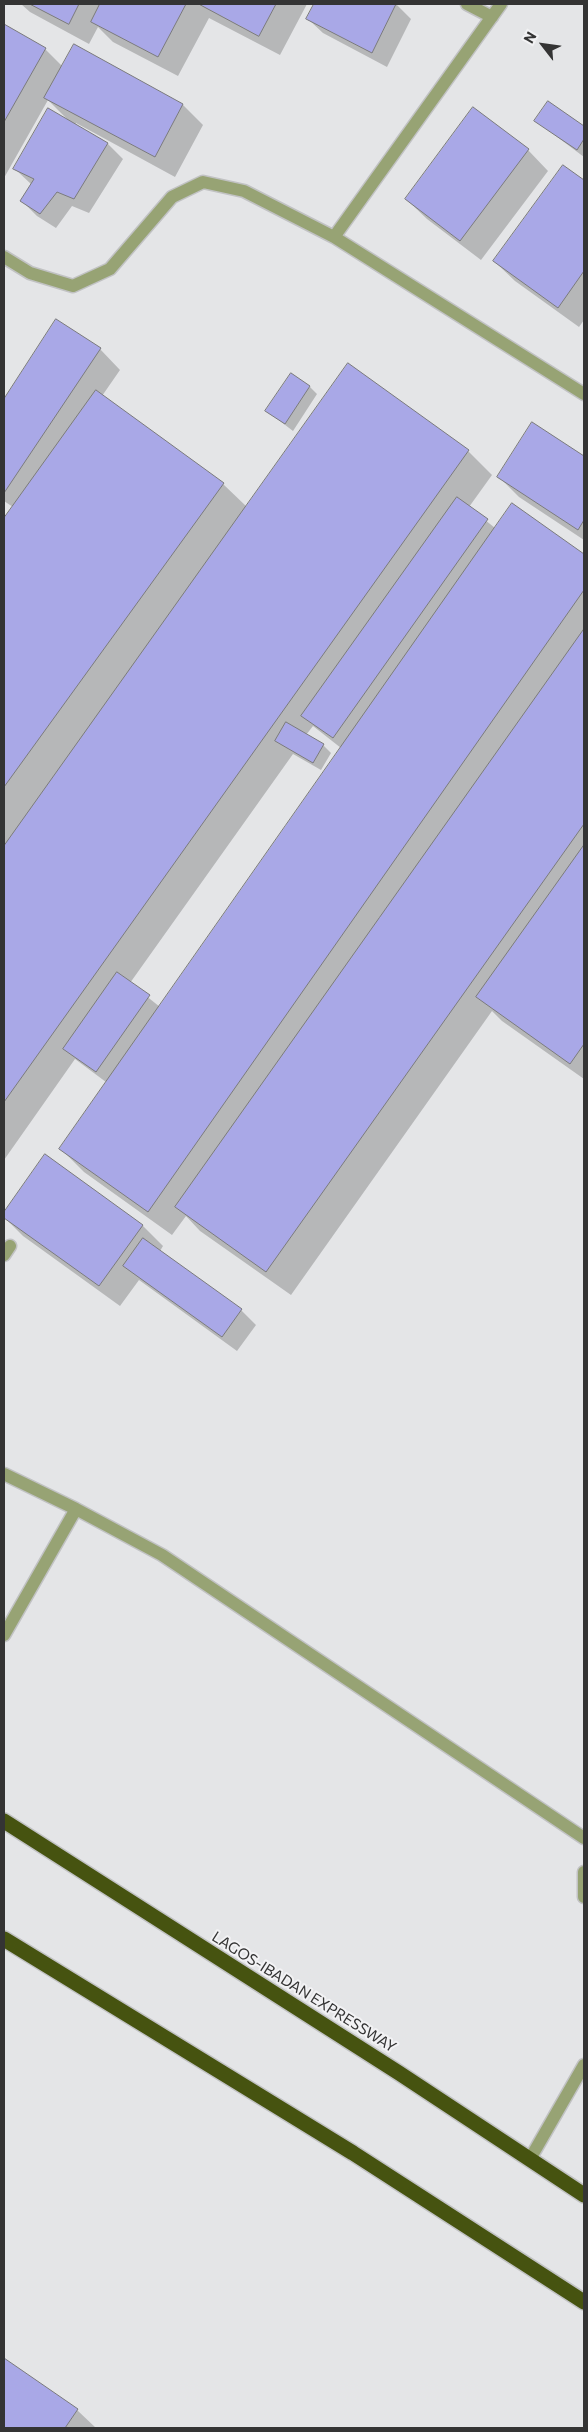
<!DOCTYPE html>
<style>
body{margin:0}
#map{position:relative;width:588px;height:2432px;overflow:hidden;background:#e4e5e7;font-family:Commissioner,sans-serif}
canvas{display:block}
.frame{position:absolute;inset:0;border:5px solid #343434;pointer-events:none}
.north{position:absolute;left:518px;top:20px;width:50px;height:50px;-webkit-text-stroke:4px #f2f2f4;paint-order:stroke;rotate:300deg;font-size:14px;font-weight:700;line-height:20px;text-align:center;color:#343434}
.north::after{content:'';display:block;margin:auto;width:18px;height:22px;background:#343434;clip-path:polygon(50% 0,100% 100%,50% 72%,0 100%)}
</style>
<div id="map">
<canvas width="588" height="2432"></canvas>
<div class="frame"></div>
<div class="north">N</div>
</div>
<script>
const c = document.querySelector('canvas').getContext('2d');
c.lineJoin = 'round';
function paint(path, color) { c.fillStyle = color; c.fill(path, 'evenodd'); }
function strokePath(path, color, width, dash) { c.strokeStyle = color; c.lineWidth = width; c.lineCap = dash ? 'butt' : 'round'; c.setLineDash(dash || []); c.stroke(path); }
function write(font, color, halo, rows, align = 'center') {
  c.font = font + ' Commissioner,sans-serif'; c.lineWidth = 4; c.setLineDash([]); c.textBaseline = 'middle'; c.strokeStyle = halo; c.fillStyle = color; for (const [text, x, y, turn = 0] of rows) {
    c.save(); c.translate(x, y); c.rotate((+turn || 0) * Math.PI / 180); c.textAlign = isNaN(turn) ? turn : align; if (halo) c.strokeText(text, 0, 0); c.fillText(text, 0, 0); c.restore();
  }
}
paint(new Path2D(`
 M21 4H307L280 55 209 18 178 76 113 42 98 27 89 44 30 12Z
 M315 4H396L411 19 387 67 323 33 308 19Z
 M4 25 45 49 63 67 75 46 183 105 203 125 175 177 76 123 75 125 108 144 123 159 89 213 72 206 56 228 37 216 22 201 32 185 14 168 69 121 48 100 4 178Z
 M548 103 584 127V157L536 121Z
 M473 109 528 150 548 171 481 260 427 219 406 199Z
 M563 166 584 181V320L579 327 515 281 494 261Z
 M57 321 100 349 120 370 102 396 223 484 247 507 468 451 492 475 469 507 495 528 512 504 584 555V1079L502 1021 492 1011 291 1295 200 1231 186 1216 172 1235 84 1172 60 1148 106 1082 75 1059 4 1160V520L13 507 4 501V401ZM313 726 341 748 160 1007 130 983 293 754 321 770 331 753 323 745 306 735Z
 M310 387 317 394 293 431 267 411Z
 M532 424 584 458V540L519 497 498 476Z
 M45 1156 143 1226 163 1246 160 1251 241 1310 256 1325 237 1351 139 1280 120 1306 23 1236 4 1217Z
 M4 2360 77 2410 96 2428H4Z`), '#0003');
const building = new Path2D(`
 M30 4H79L69 24Z
 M100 4H186L158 57 91 22Z
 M199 4H276L259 36Z
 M314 4H396L372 53 306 19Z
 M4 24 46 48 4 122Z
 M74 44 183 104 155 157 44 98Z
 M548 101 584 126V139L577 150 534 121Z
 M473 107 529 149 460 241 405 199Z
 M48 108 108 143 74 199 57 192 40 214 20 201 34 179 13 169Z
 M563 165 584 180V271L558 308 493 261Z
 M56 319 101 348 4 493V399Z
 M348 363 469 450 4 1102V846Z
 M291 373 310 386 285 424 265 411Z
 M96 390 224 483 4 787V518Z
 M532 422 584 456V520L578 530 497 477Z
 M457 497 488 519 333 738 301 716Z
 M512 503 584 554V590L148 1212 59 1149Z
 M584 629V824L266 1272 175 1207Z
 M286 722 324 744 313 763 275 741Z
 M584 845V1044L570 1064 476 997Z
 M117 972 150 995 96 1072 63 1049Z
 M45 1154 143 1225 99 1286 4 1218V1212Z
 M143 1238 242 1309 222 1337 123 1266Z
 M4 2358 78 2409 65 2428H4Z`);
paint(building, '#a9a8e7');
strokePath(building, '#7a7a7c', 1);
const minor = new Path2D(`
 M467 4 492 17
 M334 237 501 4
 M4 257 30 273 73 286 110 269 172 197 203 182 244 191 334 237 584 394
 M4 1255 10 1246
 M4 1474 76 1509 162 1555 584 1838
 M4 1635 76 1509
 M584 1872V1897
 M530 2159 584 2065`);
const highway = new Path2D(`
 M4 1821 399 2073 584 2195
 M4 1939 353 2153 584 2302`);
strokePath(minor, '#c1c2c3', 15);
strokePath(highway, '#c1c2c3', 18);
strokePath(minor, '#97a374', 12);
strokePath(highway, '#465310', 15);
write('15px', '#343434', '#f2f2f4', [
 ["LAGOS-IBADAN EXPRESSWAY",304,1992,32]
]);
</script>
